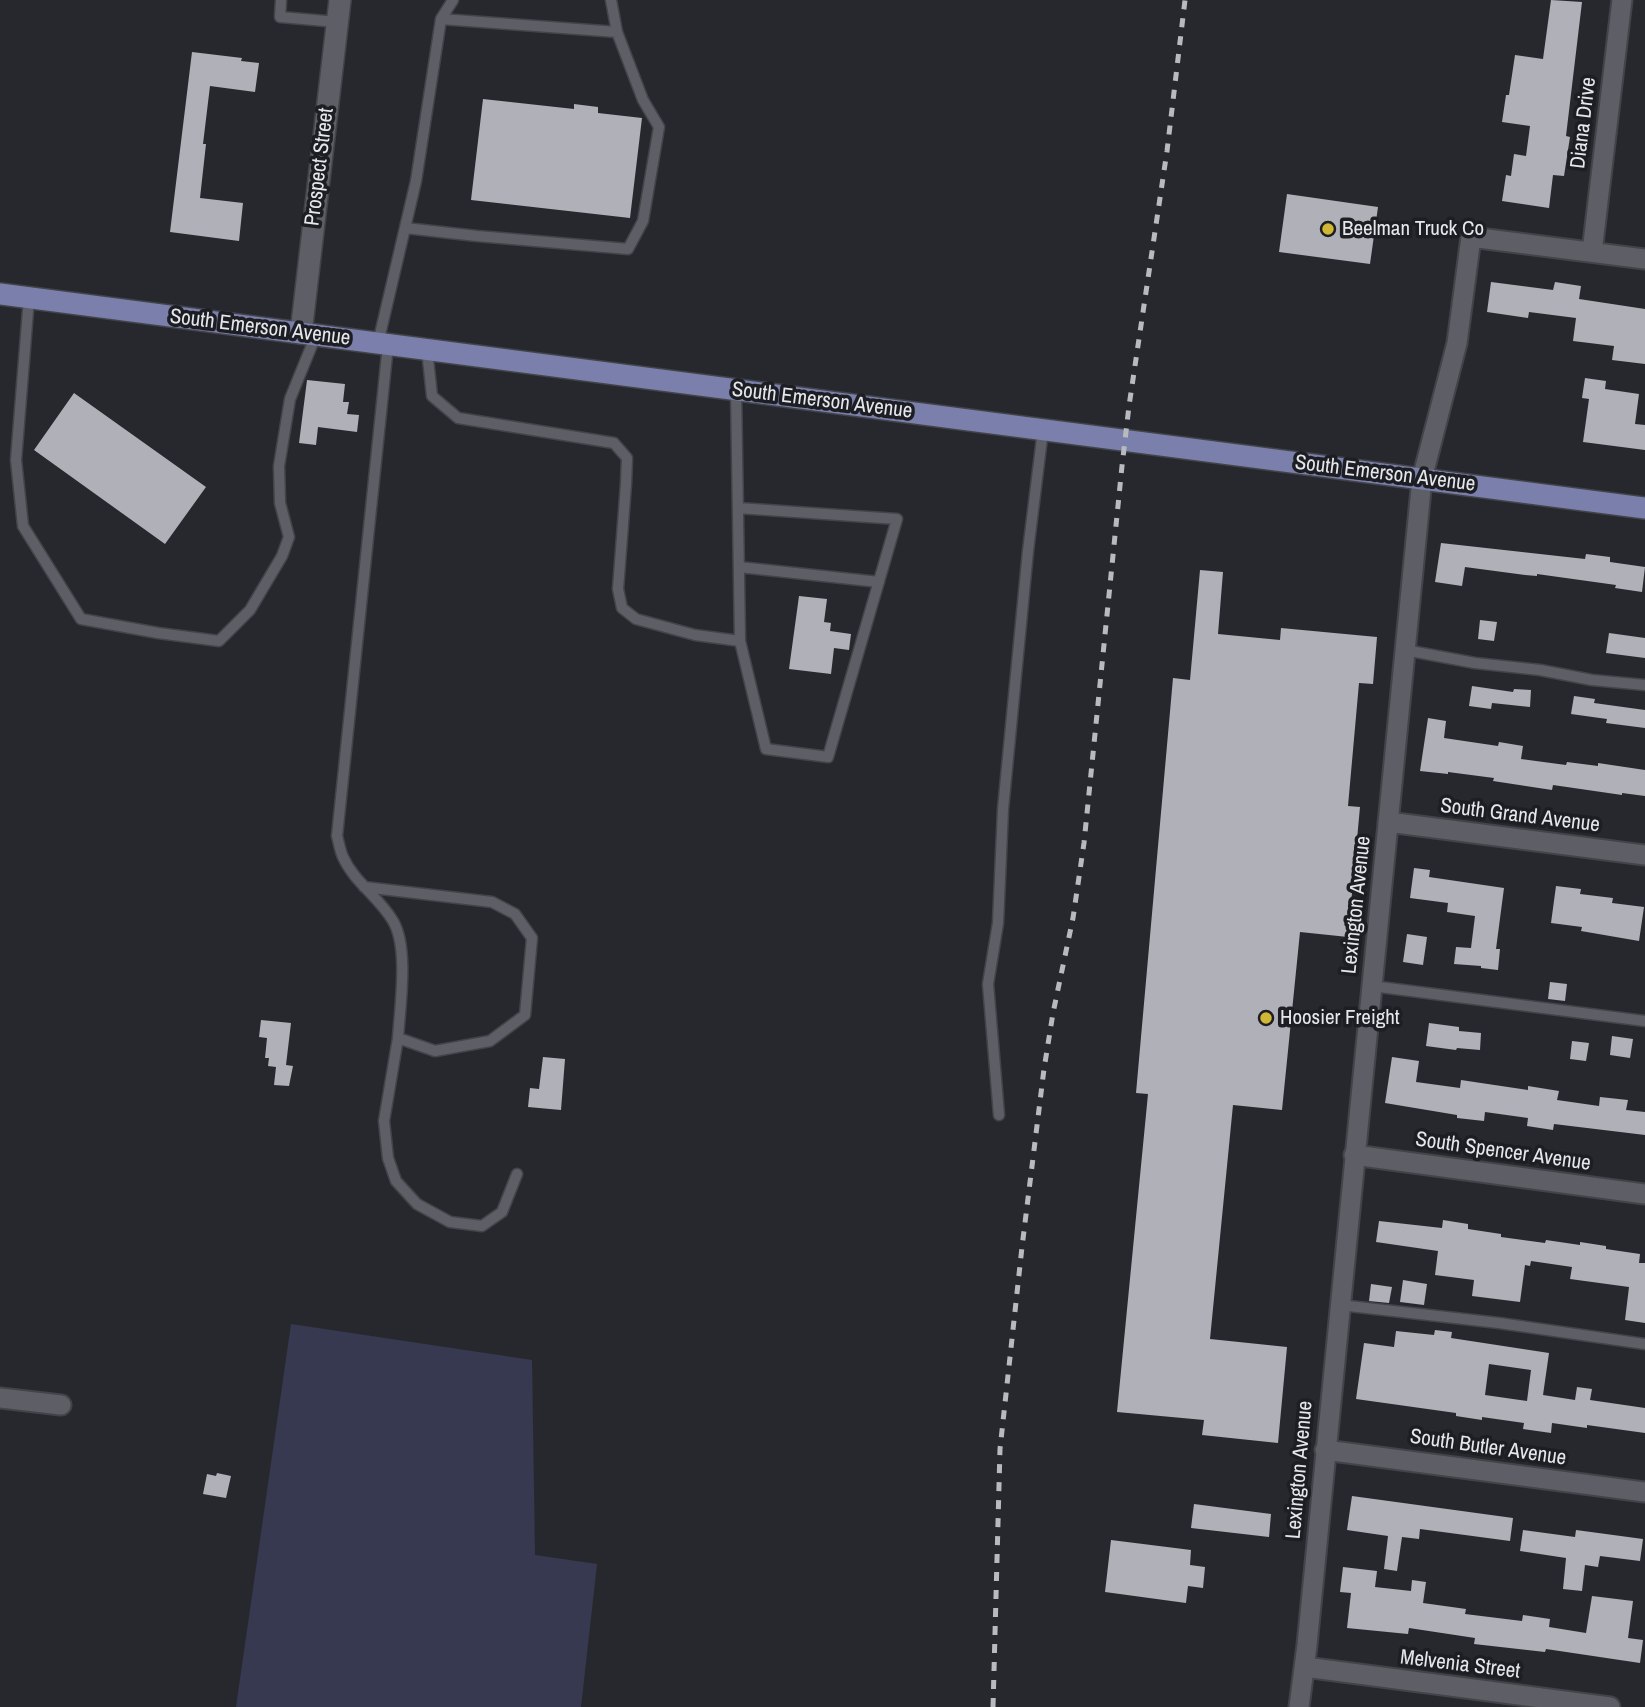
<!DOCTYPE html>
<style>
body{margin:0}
canvas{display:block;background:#27282e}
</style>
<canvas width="1645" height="1707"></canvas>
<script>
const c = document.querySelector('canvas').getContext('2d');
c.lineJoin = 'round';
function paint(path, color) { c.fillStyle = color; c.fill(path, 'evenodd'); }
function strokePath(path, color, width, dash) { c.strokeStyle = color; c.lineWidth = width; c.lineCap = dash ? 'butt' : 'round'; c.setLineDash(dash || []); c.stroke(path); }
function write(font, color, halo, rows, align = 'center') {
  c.font = font + ' "Archivo Narrow",sans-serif'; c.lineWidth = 7; c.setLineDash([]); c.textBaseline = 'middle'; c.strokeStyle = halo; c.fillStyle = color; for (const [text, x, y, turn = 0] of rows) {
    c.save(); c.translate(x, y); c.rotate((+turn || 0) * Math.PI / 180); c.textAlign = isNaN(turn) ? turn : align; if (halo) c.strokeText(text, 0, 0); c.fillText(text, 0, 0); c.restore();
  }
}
paint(new Path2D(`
 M291 1324 532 1360 535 1555 597 1564 581 1707H236Z`), '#363950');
paint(new Path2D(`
 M1551 0 1582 2 1566 136 1570 137 1564 176 1553 175 1549 208 1502 201 1506 175 1511 176 1514 154 1526 156 1530 126 1502 122 1506 95H1509L1515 55 1543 59Z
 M192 52 242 58 241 61 259 63 255 92 210 86 203 144H206L200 198 243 203 239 241 170 232Z
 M483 99 574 109V104L598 107V113L642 118 630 218 471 200Z
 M1287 194 1378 207 1370 264 1279 252Z
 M1491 282 1553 290 1555 282 1581 286 1579 299 1645 309V364L1612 360 1614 346 1573 341 1576 318 1529 312 1528 318 1487 312Z
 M1585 378 1606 381 1605 389 1639 394 1635 424 1645 425V450L1583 442 1589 399 1582 398Z
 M307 380 345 384 343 402H349L347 414 359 415 357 432 318 427 316 445 299 443Z
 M74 393 206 487 165 544 34 450Z
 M1441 543 1585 559 1586 554 1610 557V562L1645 567 1642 592 1615 588 1616 585 1573 579 1537 574V576L1525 575 1465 567 1462 586 1435 582Z
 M1200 570 1223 572 1218 634 1280 640 1281 628 1377 637 1373 684 1359 683 1348 806 1360 807 1348 937 1300 932 1282 1110 1233 1105 1210 1339 1287 1347 1278 1443 1202 1435 1204 1420 1117 1412 1148 1094 1136 1093 1173 678 1190 680Z
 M799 596 827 599 824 622 831 623 830 631 851 634 849 650 834 648 831 674 789 669Z
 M1480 620 1497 622 1494 641 1478 639Z
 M1609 633 1645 638V658L1606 653Z
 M1472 686 1513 692 1514 689 1531 690 1530 707 1492 703 1491 709 1469 706Z
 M1574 696 1595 699 1594 703 1645 710V728L1606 723 1607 719 1571 714Z
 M1428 718 1446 721 1444 738 1498 746 1499 742 1523 746 1521 759 1566 765 1567 762 1598 766V763L1645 770V796L1622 793V795L1553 785 1552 790 1493 781 1494 778 1448 772V774L1420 771Z
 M1414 868 1430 870 1429 877 1504 888 1496 949H1500L1498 970 1481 968V966L1454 964 1456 947 1471 948 1475 916 1447 912 1448 903 1410 898Z
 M1556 886 1581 889 1580 894 1613 898 1612 903 1644 907 1639 941 1581 931 1582 927 1551 923Z
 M1407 934 1427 937 1423 965 1403 962Z
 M1550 982 1567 984 1565 1001 1548 999Z
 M261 1020 291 1023 286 1065 293 1066 289 1086 274 1085 276 1067 268 1066 269 1058H265L267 1038 259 1037Z
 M1429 1023 1459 1027V1031L1481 1033 1480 1050 1457 1048 1456 1050 1426 1046Z
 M1612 1036 1633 1039 1630 1058 1610 1055Z
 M1572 1041 1589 1043 1586 1061 1570 1059Z
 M543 1057 565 1059 561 1110 528 1107 530 1088 539 1089Z
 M1392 1057 1419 1061 1416 1082 1460 1088 1461 1080 1528 1090V1086L1559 1091 1557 1100 1599 1106 1600 1097 1628 1100 1626 1110 1645 1112V1135L1554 1124 1553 1130 1527 1126 1528 1118 1485 1112 1484 1121 1457 1118V1115L1385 1103Z
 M1443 1220 1468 1224V1229L1501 1234V1237L1545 1243 1546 1240 1580 1245V1242L1606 1246V1249L1640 1254 1639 1263H1645V1323L1625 1320 1629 1287 1570 1279 1572 1267 1531 1261 1530 1266 1525 1265 1520 1302 1472 1296 1474 1280 1435 1275 1438 1251 1376 1242 1379 1221 1442 1228Z
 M1403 1280 1427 1284 1424 1305 1400 1302Z
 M1371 1284 1392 1287 1389 1303 1369 1301Z
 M1435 1330 1452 1332 1451 1338 1549 1353 1543 1395 1575 1400 1577 1387 1592 1389 1590 1400 1645 1408V1433L1587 1425V1428L1552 1423 1551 1433 1523 1429 1524 1423 1482 1417V1420L1456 1416V1413L1356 1399 1364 1343 1394 1347 1396 1331 1434 1335ZM1489 1364 1531 1370 1527 1401 1485 1395Z
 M217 1473 231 1476 226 1498 203 1494 207 1474 216 1476Z
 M1352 1496 1513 1518 1510 1541 1420 1529 1419 1539 1402 1537 1397 1571 1384 1569 1388 1536 1347 1530Z
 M1194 1504 1271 1514 1269 1537 1191 1528Z
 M1523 1530 1575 1537 1576 1530 1643 1539 1640 1561 1600 1556 1598 1567 1585 1565 1582 1591 1563 1589 1566 1558 1520 1551Z
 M1111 1540 1191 1550 1190 1565 1205 1567 1203 1588 1188 1586 1186 1603 1105 1592Z
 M1343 1567 1377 1571 1375 1587 1411 1591 1412 1580 1426 1582 1423 1603 1466 1609 1465 1614 1522 1621 1523 1615 1550 1619 1549 1627 1586 1633 1592 1596 1633 1601 1628 1638 1643 1640 1640 1663 1546 1649 1545 1652 1474 1644 1475 1638 1409 1628 1408 1634 1347 1628 1351 1593 1340 1592Z`), '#afb0b8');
const lane = new Path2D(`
 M281 0 280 17 337 22
 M441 19 617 32 611 0
 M405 228 477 236 628 249 643 221 659 127 643 100 617 32
 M29 298 16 460 23 526 81 619 158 633 219 641 250 610 282 556 289 537 280 503 279 466 290 399 316 335
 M378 343 416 181 441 19 453 0
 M427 350 432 396 458 418 614 443 627 458 626 484 618 589 622 608 636 619 695 635 740 641 766 749 828 757 897 519 738 508
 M736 390 740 641
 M739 567 879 582
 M1405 650 1475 663 1540 670 1592 680 1645 685
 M364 887 492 902 515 914 532 938 525 1015 490 1041 435 1051 398 1038C400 1006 409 948 393 921 379 897 354 882 343 857 340 851 339 843 337 836L388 345
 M1372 986 1645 1021
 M398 1038 384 1121 388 1158 396 1181 417 1204 450 1222 482 1226 502 1212 517 1174
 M999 1115 988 984 998 923 1003 809 1028 551 1043 430
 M1340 1305 1499 1323 1645 1344`);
const street = new Path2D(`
 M1592 252 1622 0
 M1388 822 1645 855
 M1354 1155 1645 1194
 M0 1398 61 1405
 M1325 1450 1645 1492
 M1305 1667 1610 1707
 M1299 1707 1307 1645 1422 479 1457 343 1471 237 1645 259`);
const secondary = new Path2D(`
 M301 333 340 0`);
const primary = new Path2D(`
 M0 294 1645 508`);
strokePath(lane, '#434449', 13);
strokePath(street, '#434449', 23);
strokePath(secondary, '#434449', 24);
strokePath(primary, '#434449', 24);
strokePath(lane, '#5e5f66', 10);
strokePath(street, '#5e5f66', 19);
strokePath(secondary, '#5e5f66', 21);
strokePath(primary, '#7a7fab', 21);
strokePath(new Path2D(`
 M993 1707 1000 1449 1022 1247 1044 1069 1053 1013 1073 918 1084 843 1122 466 1129 406 1167 151 1185 0`), '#b9babe', 5, [9, 9]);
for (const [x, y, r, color] of [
 [1328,229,7,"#d0b736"],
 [1266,1018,7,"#d0b736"]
]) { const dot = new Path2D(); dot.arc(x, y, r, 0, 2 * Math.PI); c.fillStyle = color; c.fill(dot); strokePath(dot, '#1d1e24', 2.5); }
write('21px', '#e6e7eb', '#1d1e24', [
 ["Diana Drive",1584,123,-83],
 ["Prospect Street",320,167,-83],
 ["South Emerson Avenue",260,328,7],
 ["South Emerson Avenue",822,401,7],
 ["South Emerson Avenue",1385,474,7],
 ["South Grand Avenue",1520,816,7],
 ["Lexington Avenue",1357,905,-84],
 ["South Spencer Avenue",1503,1152,8],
 ["South Butler Avenue",1488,1448,8],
 ["Lexington Avenue",1300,1470,-85],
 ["Melvenia Street",1460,1665,7]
]);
write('21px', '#e6e7eb', '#1d1e24', [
 ["Beelman Truck Co",1342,229],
 ["Hoosier Freight",1280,1018]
], 'left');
</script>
